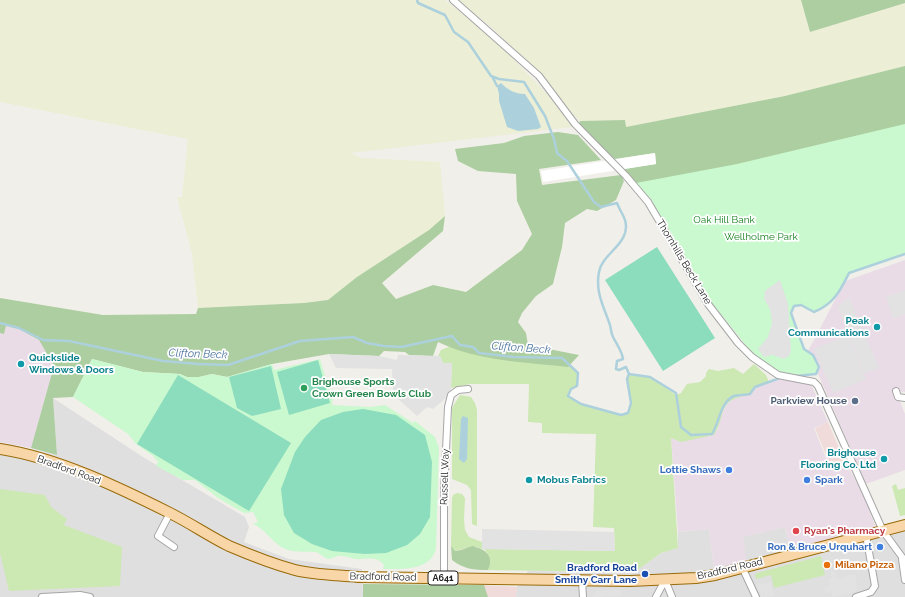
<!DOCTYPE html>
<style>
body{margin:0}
canvas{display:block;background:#f1efe9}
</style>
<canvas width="905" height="597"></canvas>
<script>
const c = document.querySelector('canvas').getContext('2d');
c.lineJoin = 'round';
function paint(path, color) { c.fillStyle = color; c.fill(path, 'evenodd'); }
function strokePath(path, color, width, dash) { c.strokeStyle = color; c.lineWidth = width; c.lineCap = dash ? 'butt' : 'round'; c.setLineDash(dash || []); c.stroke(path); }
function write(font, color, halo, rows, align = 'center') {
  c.font = font + ' Raleway,sans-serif'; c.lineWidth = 3.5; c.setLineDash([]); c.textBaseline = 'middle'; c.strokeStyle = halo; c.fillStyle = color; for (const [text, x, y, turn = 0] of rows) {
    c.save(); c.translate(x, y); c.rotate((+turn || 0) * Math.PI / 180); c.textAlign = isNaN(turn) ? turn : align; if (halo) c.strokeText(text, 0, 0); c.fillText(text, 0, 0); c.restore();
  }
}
paint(new Path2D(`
 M53 398 143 457 245 517 249 527 244 542 289 559 362 569 363 597H0V442L57 455Z
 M905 525V597H516L517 587 528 571 610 572 636 571 661 553 678 548V532L709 529 714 569 746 561 742 537 785 527 791 552Z`), '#e0dfdf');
paint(new Path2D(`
 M828 422 844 460 830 465 815 428Z
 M483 585 517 587 516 597H487Z`), '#f1dbda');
paint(new Path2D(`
 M905 260V392L896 391 905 414V470L866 484 808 351 845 281Z
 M6 326 19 329 39 340 54 366 31 448 0 442V333L4 334Z
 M782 379 806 382 811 384 828 422 814 428 829 466 845 461 865 498 877 531 791 552 785 527 743 537 746 561 714 569 709 529 678 532 671 438 681 442 718 429V422L727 404 734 398 751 394 755 387 769 382Z`), '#eadce7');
paint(new Path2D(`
 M0 0H445L492 37 550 97 572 127 351 153 361 158 440 162 445 216 429 230 357 277 328 300 304 303 198 308 192 254 177 197H182L188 139 0 102Z
 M456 0H801L810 32 905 3V66L785 96 626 127 625 120 580 121 568 110 550 88 549 83 490 26Z`), '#ecefd6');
paint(new Path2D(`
 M451 346 570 365 578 373 577 386 571 389 568 396C580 404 615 418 628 413L631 403 627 379 629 374 650 377 676 395 681 393 687 384 700 382 706 376V373L709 369 718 371 734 368 743 374 754 364 766 375 769 382 755 387 751 394C715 401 728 412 714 435L681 442 671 438 678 548 661 553 636 571 610 572 488 570C491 562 490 555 484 549L615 551 614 528 593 527 596 434 542 433V423L528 422 529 384H470L451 388 452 363H443L440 356H438L441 350Z
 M460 395 471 397 475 403 477 410V526L472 524 471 490 467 485 452 479V408Z
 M896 484 898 490 905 488V515L900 516 892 486Z
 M0 489 45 495 51 507 67 519 64 525 122 547 120 586 9 591 0 553Z
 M457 493 462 494 465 498 464 519 465 530 469 537 482 542V549L474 546 455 551 451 546 452 498 453 495Z
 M821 556 825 575 774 588 771 575 756 579 755 575 757 573Z`), '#cce8b3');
paint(new Path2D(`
 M801 0H905V3L810 32Z
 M905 66V211L707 297 651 199 624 169 656 164 655 153 615 159 578 126 580 121 625 120 626 127 785 96Z
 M558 132 578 135 601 160 539 169 542 185 621 175 624 181 616 200 597 211 587 209 565 223 562 247 553 284 536 296 522 313 518 322 526 333 528 345 579 355 568 367C525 362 477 361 438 342L433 356 409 355 405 352 384 351 379 356 329 354 272 364 227 377 212 374 199 377H187L180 374 143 372 92 359 73 397 53 398 57 455 31 448 54 366 39 340 19 329 6 326 4 334 0 333V298L103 315 196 314 198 308 304 303 328 300 357 277 429 230 445 216 443 231 382 283 396 299 433 285 466 292 522 250 532 234 517 201 516 174 478 171 458 161 455 149 504 143 524 136Z
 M451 546 455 551C461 551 467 547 473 546 475 546 476 548 479 548 489 552 493 559 488 570 474 570 463 569 452 560Z
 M363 584 484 585 488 597H356H363Z`), '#adcea0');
paint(new Path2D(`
 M905 124V255L849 273C840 291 834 304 814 312L801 305 794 306 791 313 804 349 813 355 819 367 816 374 788 377 776 372 757 359 707 297 651 199 636 183 737 164Z
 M92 359 143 372 180 374 187 377H199L212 374 227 377 272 364 274 370 320 359 331 397H333L332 405 370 407 385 405 413 423 415 421 435 437 439 448 436 549C430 571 402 569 383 569L384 565C376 555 366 560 355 559 349 558 344 555 337 556 335 557 331 559 328 559 324 558 319 552 315 552 305 551 294 553 285 549 272 543 266 529 253 524L258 522 253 512 244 513 218 498 195 480H183L156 466 158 462 153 456 136 444 128 434 73 397Z`), '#caf8cf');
paint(new Path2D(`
 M657 247 715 338 663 371 605 280Z
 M318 360 330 403 289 415 277 372Z
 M271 366 281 409 252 416 237 408 229 377Z
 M178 375 291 443 249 511 137 444Z
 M363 409 396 415 425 435 432 462 430 517 420 534 407 545 386 553 365 554 332 551 312 544 294 533 284 515 281 489 295 452 305 437 321 420 343 412Z`), '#8cdcbe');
paint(new Path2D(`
 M780 280 788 304 791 351 789 356 784 359 772 355 764 357 758 349 768 337 772 323 770 309 764 299 765 291Z
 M905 290V314L893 319 886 297Z
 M849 297 879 368 864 373 838 307Z
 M848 335 866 379 833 393 814 349Z
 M329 354 379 356 397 360 398 355 440 356 443 363H452L451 388 446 398 433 409 427 407 417 416 397 398 393 391 392 369 336 368Z
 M482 529 614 532 615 551 482 549Z
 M834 571 837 578 855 574 857 591 834 597H832L831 592 825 593 824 588 830 586 828 579 832 578 831 572Z
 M771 582 774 596 761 597 756 585Z
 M621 590V596L592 597 596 591Z`), '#e2e2e2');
paint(new Path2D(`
 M501 83C508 90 515 94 525 94L534 108 541 127 538 129 518 131 507 127 499 101V94L497 86Z
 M463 416 468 418 467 459 464 463 459 459 461 419Z`), '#add1dc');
paint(new Path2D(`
 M655 153 656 164 543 182 541 171Z`), '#fff');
strokePath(new Path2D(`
 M417 0 418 3 445 15 454 32 468 42 491 76 499 79 524 82 545 116 554 139 557 153 567 161 594 202 601 207 617 203C619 209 623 214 625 220 632 243 602 253 599 272 595 292 604 307 610 325 611 329 611 333 613 337 617 345 622 351 623 359L617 361 616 369 619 370 626 367 629 374
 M493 78 497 86
 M0 323 19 328 43 340 69 341 163 361 198 364 228 365 300 341 353 337 367 343 384 346 401 347 452 336 460 345 473 347 479 353 514 357 562 358 578 373 577 386 571 389 568 396 581 404 621 415 628 413 631 403 627 379 629 374 650 377 676 393 681 427 691 435 712 434C719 424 720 402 734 396 738 395 745 395 750 394L755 387 780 378
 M795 376 816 374 819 367 813 355 804 349 791 313 794 306 801 305 814 312C834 304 840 291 849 273L905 254`), '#add1dc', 2.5);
const minor = new Path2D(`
 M453 0 539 76 575 124 626 176 648 202 708 304 738 343 752 357 778 375 814 382 818 386 883 531 905 561
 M896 391 898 397 905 398
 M170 513 158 536 174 547
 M902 559 905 580
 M742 567 756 597
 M444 578V493L448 407 451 395 458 390 468 389
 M665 580 672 597
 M582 581 583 597
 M42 597 80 595 90 597
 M656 597 665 580
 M856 597 871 592 875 586 866 535`);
const primary = new Path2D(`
 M0 449C58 458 118 487 170 513 190 523 209 536 229 546 250 555 273 564 295 570 315 575 338 575 358 577L630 581 696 578 715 575 905 525`);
strokePath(minor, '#a6a6a6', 8);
strokePath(primary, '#986a08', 12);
strokePath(minor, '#fff', 6);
strokePath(primary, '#f8d6a8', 10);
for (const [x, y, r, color] of [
 [877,327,4,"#0f9aa8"],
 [21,364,4,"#0f9aa8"],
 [304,388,4,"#2e9e5b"],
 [855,401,4,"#5c6f8a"],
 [884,459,4,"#0f9aa8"],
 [729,470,4,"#3f7fe0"],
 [529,480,4,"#0f9aa8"],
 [807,480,4,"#3f7fe0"],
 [796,531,4,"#e0444e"],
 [880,547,4,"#3f7fe0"],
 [827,565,4,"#e8710a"],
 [645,574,4,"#1a4fb4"]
]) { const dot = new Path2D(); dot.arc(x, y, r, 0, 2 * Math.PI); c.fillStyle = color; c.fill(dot); strokePath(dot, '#fff', 1.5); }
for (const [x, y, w] of [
 [443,578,30]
]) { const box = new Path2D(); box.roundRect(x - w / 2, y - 7, w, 14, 3); c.fillStyle = '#fff'; c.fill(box); strokePath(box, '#222', 1); }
write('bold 9px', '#222', null, [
 ["A641",443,578]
]);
write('10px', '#127e1c', '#fff', [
 ["Oak Hill Bank",724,220],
 ["Wellholme Park",761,237]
]);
write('10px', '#222', '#fff', [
 ["Thornhills Beck Lane",684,262,59],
 ["Bradford Road",69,470,20],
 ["Russell Way",445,477,-88],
 ["Bradford Road",730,569,-13],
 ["Bradford Road",383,577,1]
]);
write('bold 10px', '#0d838f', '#fff', [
 ["Peak",869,321],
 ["Communications",869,333],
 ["Quickslide",29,358,"left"],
 ["Windows & Doors",29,370,"left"],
 ["Brighouse",876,453],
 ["Flooring Co. Ltd",876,465],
 ["Mobus Fabrics",537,480,"left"]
], 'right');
write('bold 10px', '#27864d', '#fff', [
 ["Brighouse Sports",312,382],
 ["Crown Green Bowls Club",312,394]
], 'left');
write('bold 10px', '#4e5e75', '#fff', [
 ["Parkview House",847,401]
], 'right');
write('bold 10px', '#366cbe', '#fff', [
 ["Lottie Shaws",721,470],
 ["Spark",815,480,"left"],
 ["Ron & Bruce Urquhart",872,547]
], 'right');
write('bold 10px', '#be3a42', '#fff', [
 ["Ryan's Pharmacy",804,531]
], 'left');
write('bold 10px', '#c56008', '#fff', [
 ["Milano Pizza",835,565]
], 'left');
write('bold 10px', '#164399', '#fff', [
 ["Bradford Road",637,568],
 ["Smithy Carr Lane",637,580]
], 'right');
write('italic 11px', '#4c749e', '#fff', [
 ["Clifton Beck",521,348,4],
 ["Clifton Beck",198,354,2]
]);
</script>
